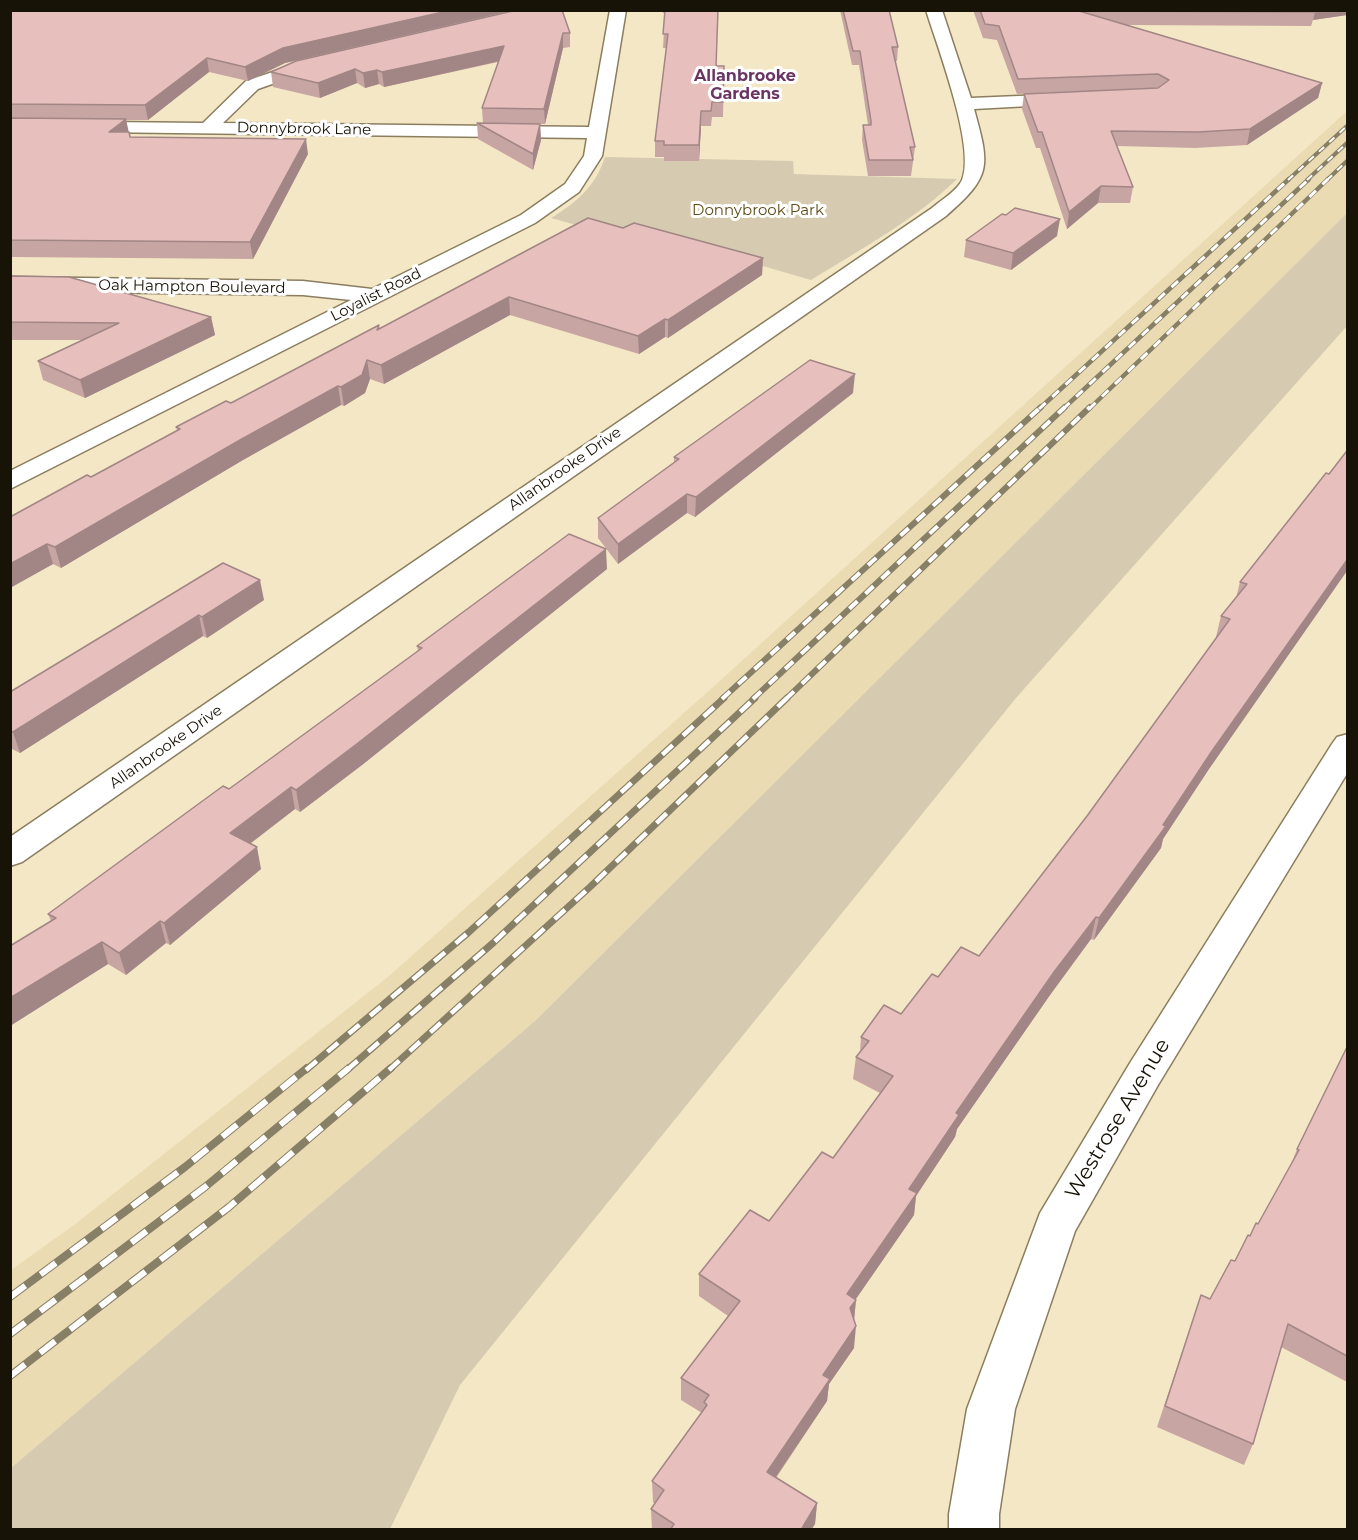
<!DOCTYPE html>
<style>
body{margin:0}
#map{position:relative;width:1358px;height:1540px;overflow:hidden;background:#f4e7c5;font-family:Montserrat,sans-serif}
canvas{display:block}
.frame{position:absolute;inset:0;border:12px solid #181307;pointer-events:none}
</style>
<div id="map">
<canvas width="1358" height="1540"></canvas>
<div class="frame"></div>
</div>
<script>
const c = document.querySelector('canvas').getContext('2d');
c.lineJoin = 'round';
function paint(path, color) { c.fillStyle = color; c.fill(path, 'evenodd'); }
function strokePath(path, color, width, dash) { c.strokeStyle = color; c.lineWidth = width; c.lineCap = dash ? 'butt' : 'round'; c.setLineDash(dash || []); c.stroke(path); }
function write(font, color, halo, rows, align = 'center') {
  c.font = font + ' Montserrat,sans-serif'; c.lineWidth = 6; c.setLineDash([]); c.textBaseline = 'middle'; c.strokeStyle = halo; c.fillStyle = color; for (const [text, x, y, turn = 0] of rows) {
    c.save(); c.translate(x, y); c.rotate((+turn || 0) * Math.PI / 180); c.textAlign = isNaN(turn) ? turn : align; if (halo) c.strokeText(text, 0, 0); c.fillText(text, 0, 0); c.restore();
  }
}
paint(new Path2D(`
 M1347 111V213L535 1021 11 1468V1270L74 1225 389 976 713 687Z`), '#ebdbb3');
paint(new Path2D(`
 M605 157 793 161 794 174 957 179C915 220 861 249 811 280L687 244 673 252 551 218C576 203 596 186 605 157Z
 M1347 213V326L1016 698 460 1385 390 1529H11V1468L535 1021Z`), '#d6cbb0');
const street = new Path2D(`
 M610 10H626L602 156 579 192 535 223 10 489V471L351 300 303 295 10 291V277L303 281 372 289 521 215 565 184 584 156 587 138 10 131V121L203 123 246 81 314 58 320 59 322 63 320 67 258 89 223 123 589 127Z
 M926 10H942L971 98 1067 94 1076 99 1067 104 974 109C990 167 992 176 946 216L22 862 10 866V837L932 208C941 200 957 191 962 180 976 147 937 46 926 10Z
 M1348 734V772L1158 1085 1075 1231 1015 1409 999 1514V1530H949V1514L967 1409 1040 1213 1130 1063 1332 744 1337 737Z`);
strokePath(street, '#8a7e5f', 3);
paint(street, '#fff');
const railFar4 = new Path2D(`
 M1288 180 1348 125
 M1307 180 1348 142
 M1327 180 1348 160`);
const railFar3 = new Path2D(`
 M1039 409 1289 179
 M1063 409 1309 179
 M1089 409 1328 179`);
const railFar2 = new Path2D(`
 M722 699 1041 407
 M753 699 1065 407
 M786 699 1090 407`);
const railFar1 = new Path2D(`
 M306 1070 469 932 724 698
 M347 1070 493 943 755 698
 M389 1070 590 887 787 698`);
const rail = new Path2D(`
 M10 1297 185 1167 307 1068
 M10 1334 205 1187 349 1068
 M10 1376 229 1207 391 1068`);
strokePath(railFar4, '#887f67', 4);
strokePath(railFar3, '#887f67', 4.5);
strokePath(railFar2, '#887f67', 6);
strokePath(railFar1, '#887f67', 7);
strokePath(rail, '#887f67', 8);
strokePath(railFar4, '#fff', 2, [7]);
strokePath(railFar3, '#fff', 3, [9]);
strokePath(railFar2, '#fff', 4, [11]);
strokePath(railFar1, '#fff', 4.5, [14]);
strokePath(rail, '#fff', 6, [19]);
paint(new Path2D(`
 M10 10H514L285 63 248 81 209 72 148 120H126L130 137 308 154 253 259 10 257Z
 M517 10 570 33V47L563 48 545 124H540L541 140 533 170 478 139 477 123 483 124 482 108 498 62 384 87 379 84 365 88 357 83 320 98 273 87 271 72Z
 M663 10H718L716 66H724L723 117H712L711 126H701L699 161H664V157H655V141L666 48H663L665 13H663Z
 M840 10H889L898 47 897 61H895L915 147 911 176H868L862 140 863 125H868L859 65H852Z
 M973 10H1347V15L1313 20 1311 26 1127 25 1322 83 1318 98 1247 145 1195 148 1117 146 1133 187 1130 203H1098L1067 229 1040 148H1036L1022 109 1024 94 1059 92 1017 94 997 40 983 38Z
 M1006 215 1057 236 1011 270 964 257 966 240Z
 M623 228 763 258 762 275 668 338 665 337 639 354 510 315 384 384 370 379 365 393 344 406 341 405 243 460 61 568 53 564 10 588V517L91 477 177 430 176 427 231 403 379 325 380 329Z
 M10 276 211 317 215 335 85 398 43 380 38 361 82 340H10Z
 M853 393 695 517 687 513 618 564 598 538V518L674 462V457Z
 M1326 473 1207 772 1163 839 1161 848 1094 940 1091 939 1050 995 957 1129 955 1137 916 1196 914 1215 856 1299 854 1319V1348L829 1384 827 1401 776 1478 817 1503 815 1524 811 1530H652L651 1509 655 1504 653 1502 652 1481 702 1413 681 1400V1378L728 1316 699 1296V1274L769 1221 833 1158 880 1093 853 1079 856 1057 860 1052 861 1037 901 1014 938 977 979 956 1087 816 1217 637H1216L1221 616 1236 598 1240 582Z
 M223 563 264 600 207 638 203 636 20 753 10 748V692Z
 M607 569 362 765 300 812 295 809 250 844 261 869 170 945 166 943 126 975 108 964 10 1026V946L51 921 48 914 229 789 418 651 417 646Z
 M1347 1047V1382L1281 1347 1253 1444 1244 1465 1157 1427 1201 1295 1210 1299 1235 1261 1250 1236 1258 1224 1289 1170 1297 1149Z`), '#c7a5a3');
paint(new Path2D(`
 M452 10H514L285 63 248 81 245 67 283 48Z
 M1309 10H1347V15L1313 20 1315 12Z
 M563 33V48L545 124 544 109Z
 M504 46V60L384 87 382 72Z
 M207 58 209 72 148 120 145 105Z
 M355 69 357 83 320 98 318 83Z
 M377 70 379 84 365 88 363 73Z
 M1322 83 1318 98 1247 145 1250 129Z
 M701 111V126L699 161V145Z
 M126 119 129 135 109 132Z
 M540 124 541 140 533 170V154Z
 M306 139 308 154 253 259 250 242Z
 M1101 186 1098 203 1067 229 1069 212Z
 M1060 219 1057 236 1011 270 1013 253Z
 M763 258 762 275 668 338V320Z
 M509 297 510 315 384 384 381 365Z
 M211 317 215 335 85 398 80 380Z
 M665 319V337L639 354 638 336Z
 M367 360 370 379 365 393 344 406 341 387Z
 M855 374 853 393 695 517 696 497Z
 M338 386 341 405 243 460 61 568 55 547 240 440Z
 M687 494V513L618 564V544Z
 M47 544 53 564 10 588V564Z
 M606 549 607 569 362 765 300 812 296 790Z
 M1347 560V571L1207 772 1163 839 1161 848 1094 940 1099 918 1163 825 1212 751Z
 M260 580 264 600 207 638 202 617Z
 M199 615 203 636 20 753 13 732Z
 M291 787 295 809 235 855 230 833Z
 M257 847 261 869 170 945 164 923Z
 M1096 917 1091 939 1050 995 957 1129 955 1137 916 1196 914 1215 844 1316 847 1294 909 1189 956 1113 1054 972Z
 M160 921 166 943 126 975 119 953Z
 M102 942 108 964 10 1026V998Z
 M856 1300 854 1321 850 1308Z
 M856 1326 854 1348 829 1384 827 1401 765 1493 767 1472 823 1375Z
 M817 1503 815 1524 811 1530H801Z`), '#a28685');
const building = new Path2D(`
 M10 10H452L283 48 245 67 207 58 145 105 10 104Z
 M517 10H562L570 33H563L544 109 482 108 504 46 382 72 377 70 363 73 355 69 318 83 271 72 296 61Z
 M665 10H718L716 66H724L723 102H712L711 111H701L699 145H664V141H655L668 34H663Z
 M843 10H889L898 47H892L915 147H910L913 160H869L863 125H871V121L860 51H853Z
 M980 10H1313L1315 12 1079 11 1322 83 1250 129 1198 132 1111 131 1133 187 1101 186 1069 212 1042 132H1038L1024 94 1158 88 1169 80 1158 74 1018 79 999 26 985 24Z
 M10 118 126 119 109 132H129L130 137 306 139 250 242 10 240Z
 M477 123 540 124 533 154Z
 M1015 208 1060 219 1013 253 966 240 1002 214 1006 215Z
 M588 218 623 228 634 223 763 258 668 320 665 319 638 336 509 297 381 365 367 360 362 375 341 387 338 386 240 440 55 547 47 544 10 564V517L87 475 91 477 180 429 176 427 226 401 231 403 379 325 377 330Z
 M10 276 69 277 211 317 80 380 38 361 119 323 10 322Z
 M810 360 855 374 696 497 687 494 618 544 598 518 679 459 674 457Z
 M1346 452H1347V560L1212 751 1163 825 1166 826 1099 918 1096 917 1054 972 956 1113 959 1115 909 1189 917 1193 847 1294 856 1300 850 1308 856 1326 823 1375 830 1379 767 1472 817 1503 801 1530H670L674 1524 651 1509 664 1490 652 1481 707 1405 704 1402 709 1395 681 1378 740 1301 699 1274 750 1210 769 1221 822 1152 833 1158 893 1076 856 1057 869 1041 861 1037 884 1005 901 1014 932 974 938 977 961 947 979 956 1087 816 1230 619 1221 616 1247 584 1240 582 1326 473 1329 474Z
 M569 534 606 549 358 743 296 790 291 787 230 833 257 847 164 923 160 921 119 953 102 942 10 998V946L56 918 48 914 223 786 229 789 422 648 417 646Z
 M223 563 260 580 202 617 199 615 13 732 10 730V692Z
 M1347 1047V1356L1288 1324 1253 1444 1165 1406 1201 1295 1210 1299 1231 1260 1235 1261 1248 1235 1250 1236 1256 1223 1258 1224 1299 1150 1297 1149Z`);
paint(building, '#e7c0be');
strokePath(building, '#a28685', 1.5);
write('15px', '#181307', '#fff', [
 ["Donnybrook Lane",304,129,1],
 ["Oak Hampton Boulevard",192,287,1],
 ["Loyalist Road",376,295,-27],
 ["Allanbrooke Drive",565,469,-35],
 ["Allanbrooke Drive",166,747,-35]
]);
write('15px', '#5d4a16', '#fff', [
 ["Donnybrook Park",758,211]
]);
write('bold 16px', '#6b3563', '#fff', [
 ["Allanbrooke",745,76],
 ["Gardens",745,94]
]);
write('21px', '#181307', '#fff', [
 ["Westrose Avenue",1118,1119,-59]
]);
</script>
